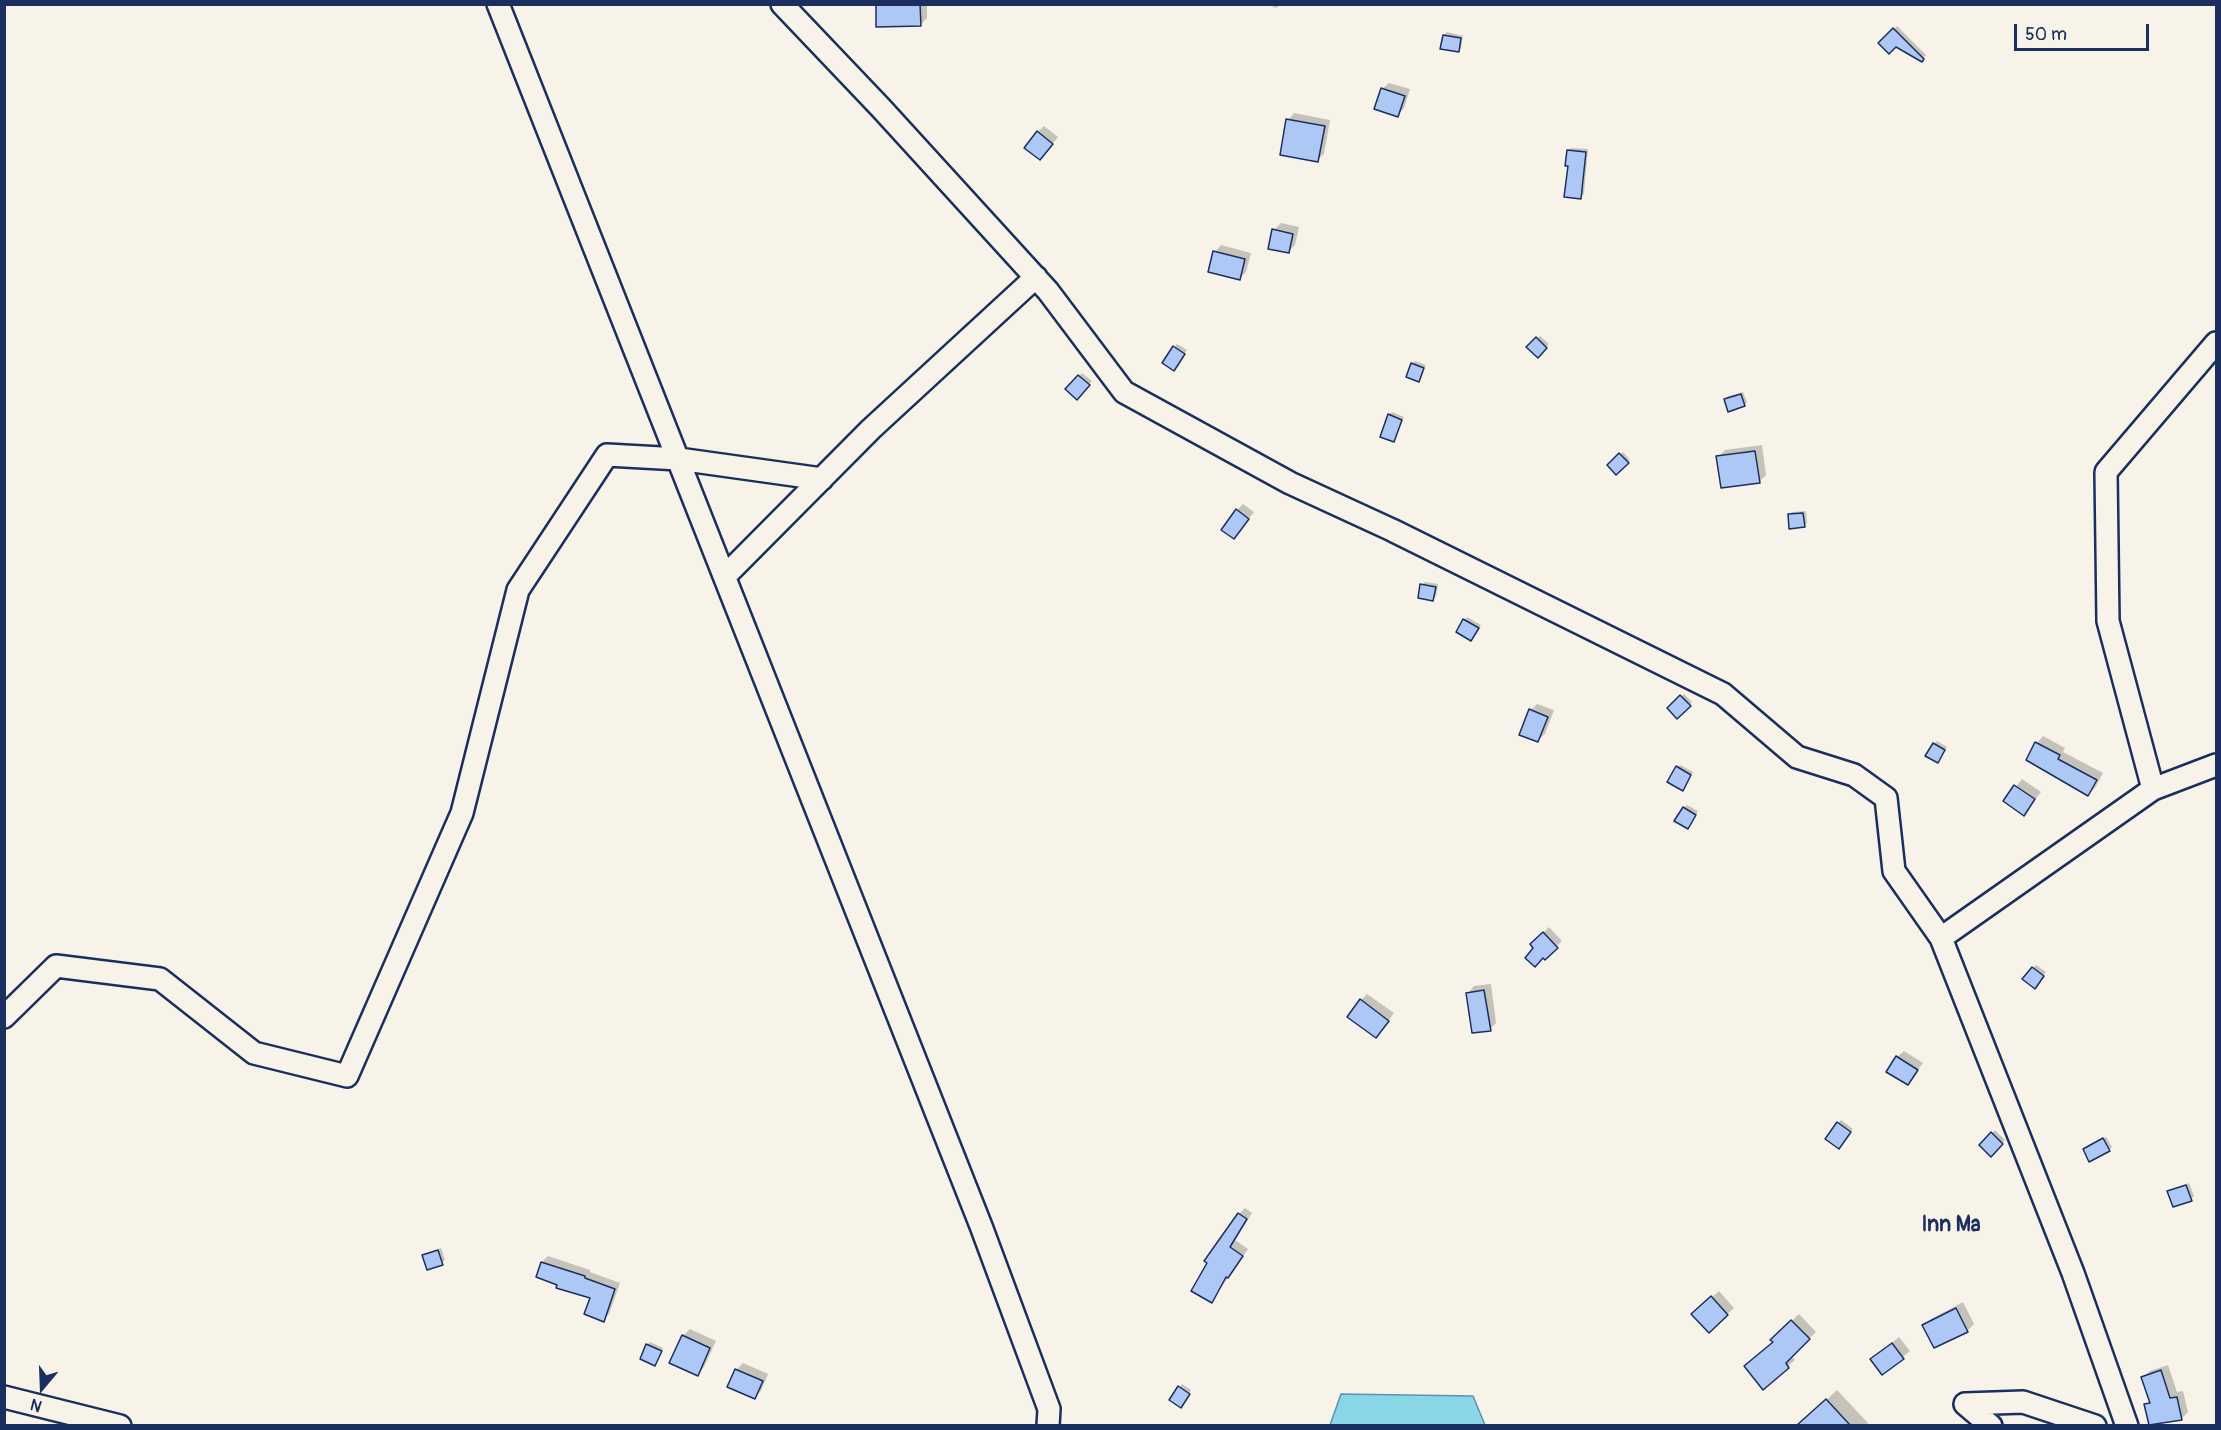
<!DOCTYPE html>
<style>
body{margin:0}
#map{position:relative;width:2221px;height:1430px;overflow:hidden;background:#f7f3e8;font-family:Pangolin,sans-serif}
canvas{display:block}
.frame{position:absolute;inset:0;border:6px solid #1b2f5e;pointer-events:none}
.north{position:absolute;left:12px;top:1358px;width:60px;height:60px;-webkit-text-stroke:4px #f7f3e8;paint-order:stroke;rotate:199deg;font-size:16px;font-weight:700;line-height:24px;text-align:center;color:#1b2f5e}
.north::after{content:'';display:block;margin:auto;width:21px;height:27px;background:#1b2f5e;clip-path:polygon(50% 0,100% 100%,50% 72%,0 100%)}
.scale{position:absolute;left:2014px;top:24px;width:135px;height:27px;box-sizing:border-box;border:3px solid #1b2f5e;border-top:0;padding-left:8px;font-size:18px;line-height:21px;white-space:nowrap;color:#1b2f5e;-webkit-text-stroke:4px #f7f3e8;paint-order:stroke}
</style>
<div id="map">
<canvas width="2221" height="1430"></canvas>
<div class="frame"></div>
<div class="north">N</div>
<div class="scale">50 m</div>
</div>
<script>
const c = document.querySelector('canvas').getContext('2d');
c.lineJoin = 'round';
function paint(path, color) { c.fillStyle = color; c.fill(path, 'evenodd'); }
function strokePath(path, color, width, dash) { c.strokeStyle = color; c.lineWidth = width; c.lineCap = dash ? 'butt' : 'round'; c.setLineDash(dash || []); c.stroke(path); }
function write(font, color, halo, rows, align = 'center') {
  c.font = font + ' Pangolin,sans-serif'; c.lineWidth = 6; c.setLineDash([]); c.textBaseline = 'middle'; c.strokeStyle = halo; c.fillStyle = color; for (const [text, x, y, turn = 0] of rows) {
    c.save(); c.translate(x, y); c.rotate((+turn || 0) * Math.PI / 180); c.textAlign = isNaN(turn) ? turn : align; if (halo) c.strokeText(text, 0, 0); c.fillText(text, 0, 0); c.restore();
  }
}
const water = new Path2D(`
 M1341 1394 1473 1396 1485 1425H1330Z`);
paint(water, '#88d6e6');
strokePath(water, '#5c93b0', 1.5);
paint(new Path2D(`
 M877 4H927V18L920 25Z
 M1268 4H1280L1276 8Z
 M1897 26 1926 55 1922 60 1896 46 1880 43Z
 M1447 32 1463 36 1461 48 1458 51 1444 35Z
 M1389 83 1410 89 1404 108 1398 115 1382 89Z
 M1294 113 1330 120 1324 154 1317 160 1288 120Z
 M1044 126 1058 137 1046 152 1038 132Z
 M1571 148 1588 149 1584 194 1581 197 1570 165 1568 150Z
 M1281 223 1299 227 1295 245 1288 252 1274 230Z
 M1221 245 1251 253 1246 272 1239 279 1215 252Z
 M1540 336 1549 344 1538 356 1528 347Z
 M1177 344 1187 350 1176 366 1164 363Z
 M1415 361 1426 365 1418 380 1412 364Z
 M1082 373 1092 381 1077 398 1067 389Z
 M1743 392 1747 402 1744 405 1726 399 1728 396Z
 M1392 412 1404 417 1393 440 1389 415Z
 M1762 445 1766 475 1759 482 1718 457 1725 450Z
 M1623 452 1630 460 1616 473 1609 465Z
 M1243 504 1254 512 1234 537 1237 510Z
 M1806 511 1807 523 1804 526 1789 515 1792 512Z
 M1425 582 1438 584 1436 596 1433 599 1422 585Z
 M1467 617 1481 625 1474 636 1465 620Z
 M1684 694 1692 702 1677 717 1669 708Z
 M1537 704 1554 710 1545 734 1538 740 1531 710Z
 M2043 736 2065 748 2063 752 2103 773 2095 788 2088 795 2037 743Z
 M1937 741 1947 747 1938 761 1934 744Z
 M1680 765 1693 772 1685 786 1677 767Z
 M2022 779 2041 792 2024 814 2005 801Z
 M1687 805 1698 811 1691 824 1684 808Z
 M1549 927 1562 941 1545 958 1532 944Z
 M2036 965 2046 972 2037 984 2033 968Z
 M1491 984 1496 1023 1490 1029 1468 993 1474 986Z
 M1367 994 1394 1013 1382 1029 1361 1000Z
 M1904 1051 1923 1063 1908 1083 1897 1057Z
 M1841 1120 1853 1129 1842 1144 1838 1123Z
 M1995 1130 2005 1140 1991 1155 1981 1145Z
 M2106 1137 2112 1147 2109 1150 2084 1149Z
 M2189 1183 2194 1196 2191 1199 2169 1191Z
 M1245 1208 1252 1213 1235 1240 1248 1249 1212 1301 1239 1214Z
 M441 1248 445 1260 442 1263 424 1255Z
 M548 1256 590 1270V1272L620 1283 609 1314 603 1320 592 1297 538 1276 542 1262Z
 M1719 1291 1734 1308 1709 1331 1700 1308Z
 M1963 1302 1974 1324 1967 1331 1935 1346 1924 1325 1931 1319Z
 M1799 1314 1816 1332 1791 1356 1795 1360 1763 1387 1774 1342 1772 1340Z
 M690 1329 716 1341 704 1367 698 1374 671 1362 683 1336Z
 M1899 1337 1910 1351 1883 1373 1872 1359Z
 M650 1342 663 1348 655 1364 647 1345Z
 M743 1363 768 1374 761 1391 755 1397 736 1370Z
 M2168 1365 2177 1392 2183 1391 2188 1412 2181 1419 2150 1425 2146 1404 2151 1400 2143 1378 2150 1371Z
 M1182 1384 1191 1390 1183 1403 1180 1387Z
 M1837 1390 1868 1423 1865 1426H1807L1803 1422Z`), '#0003');
const building = new Path2D(`
 M876 4H920L921 26 876 27Z
 M1893 28 1924 59 1922 62 1896 47 1889 54 1878 43Z
 M1443 35 1461 38 1459 52 1440 49Z
 M1381 88 1405 96 1398 117 1374 109Z
 M1286 119 1325 126 1318 162 1280 155Z
 M1037 131 1053 144 1040 160 1024 148Z
 M1567 150 1586 152 1581 199 1564 197 1568 166H1565Z
 M1272 229 1293 234 1289 253 1268 249Z
 M1213 251 1245 259 1240 280 1208 272Z
 M1536 337 1547 348 1538 358 1526 347Z
 M1173 346 1185 354 1174 371 1162 363Z
 M1411 363 1424 368 1419 382 1406 377Z
 M1078 375 1090 385 1077 400 1065 389Z
 M1741 394 1745 406 1728 412 1724 399Z
 M1388 414 1402 420 1394 442 1380 437Z
 M1755 451 1760 483 1721 488 1716 456Z
 M1619 453 1629 463 1616 475 1607 465Z
 M1236 509 1249 519 1234 539 1221 530Z
 M1803 513 1805 527 1789 529 1788 514Z
 M1420 584 1436 587 1433 601 1418 598Z
 M1463 619 1479 628 1471 641 1456 632Z
 M1680 695 1691 706 1677 719 1667 708Z
 M1529 709 1548 717 1538 742 1519 735Z
 M2035 742 2060 755 2058 759 2097 780 2088 796 2026 760Z
 M1933 743 1945 750 1938 763 1925 756Z
 M1676 766 1691 775 1683 791 1667 782Z
 M2014 785 2035 799 2024 816 2003 801Z
 M1683 807 1696 815 1688 829 1674 821Z
 M1543 932 1558 948 1545 960 1543 958 1535 967 1525 958 1533 948 1530 944Z
 M2032 967 2044 976 2035 989 2022 979Z
 M1484 990 1491 1031 1472 1033 1466 993Z
 M1360 999 1389 1021 1376 1038 1347 1017Z
 M1896 1056 1918 1070 1908 1085 1886 1072Z
 M1837 1122 1851 1132 1839 1149 1825 1139Z
 M1991 1132 2003 1144 1991 1157 1979 1145Z
 M2103 1138 2110 1151 2089 1162 2083 1149Z
 M2186 1185 2192 1201 2173 1207 2167 1191Z
 M1238 1213 1247 1219 1230 1247 1243 1256 1228 1278 1226 1277 1212 1303 1191 1291 1207 1263 1204 1261Z
 M438 1250 443 1265 427 1270 422 1255Z
 M541 1262 585 1276V1278L615 1289 604 1322 584 1314 590 1298 556 1288 557 1285 536 1277Z
 M1711 1296 1728 1315 1709 1333 1691 1314Z
 M1956 1308 1968 1332 1934 1348 1922 1325Z
 M1791 1320 1810 1339 1786 1363 1789 1368 1763 1390 1744 1366 1773 1342 1770 1340Z
 M682 1335 710 1348 698 1376 669 1363Z
 M1892 1343 1904 1359 1882 1375 1870 1359Z
 M646 1344 662 1351 655 1366 640 1359Z
 M735 1369 763 1381 755 1399 727 1387Z
 M2161 1370 2170 1398 2177 1397 2182 1420 2149 1425 2144 1404 2150 1403 2141 1377Z
 M1178 1386 1190 1394 1181 1408 1169 1400Z
 M1826 1399 1850 1425H1797Z`);
paint(building, '#aec8f5');
strokePath(building, '#1b2f5e', 1.5);
const minor = new Path2D(`
 M498 4 981 1226 1049 1409 1048 1426
 M782 4 881 108 1048 291 1124 392 1290 483 1392 530 1723 694 1797 757 1854 775 1886 798 1894 871 1941 938
 M725 576 871 429 1036 277
 M2153 789 2216 765
 M4 1017 56 966 160 979 254 1053 347 1076 462 813 518 590 607 455 679 459 822 479
 M4 1397 120 1426
 M1991 1426 1965 1404 2023 1402 2095 1426
 M2127 1426 2073 1273 1941 938 2153 789 2108 621 2106 472 2216 343`);
strokePath(minor, '#1b2f5e', 26);
strokePath(minor, '#f7f3e8', 21);
write('bold 21px', '#1b2f5e', '#f7f3e8', [
 ["Inn Ma",1951,1226]
]);
</script>
